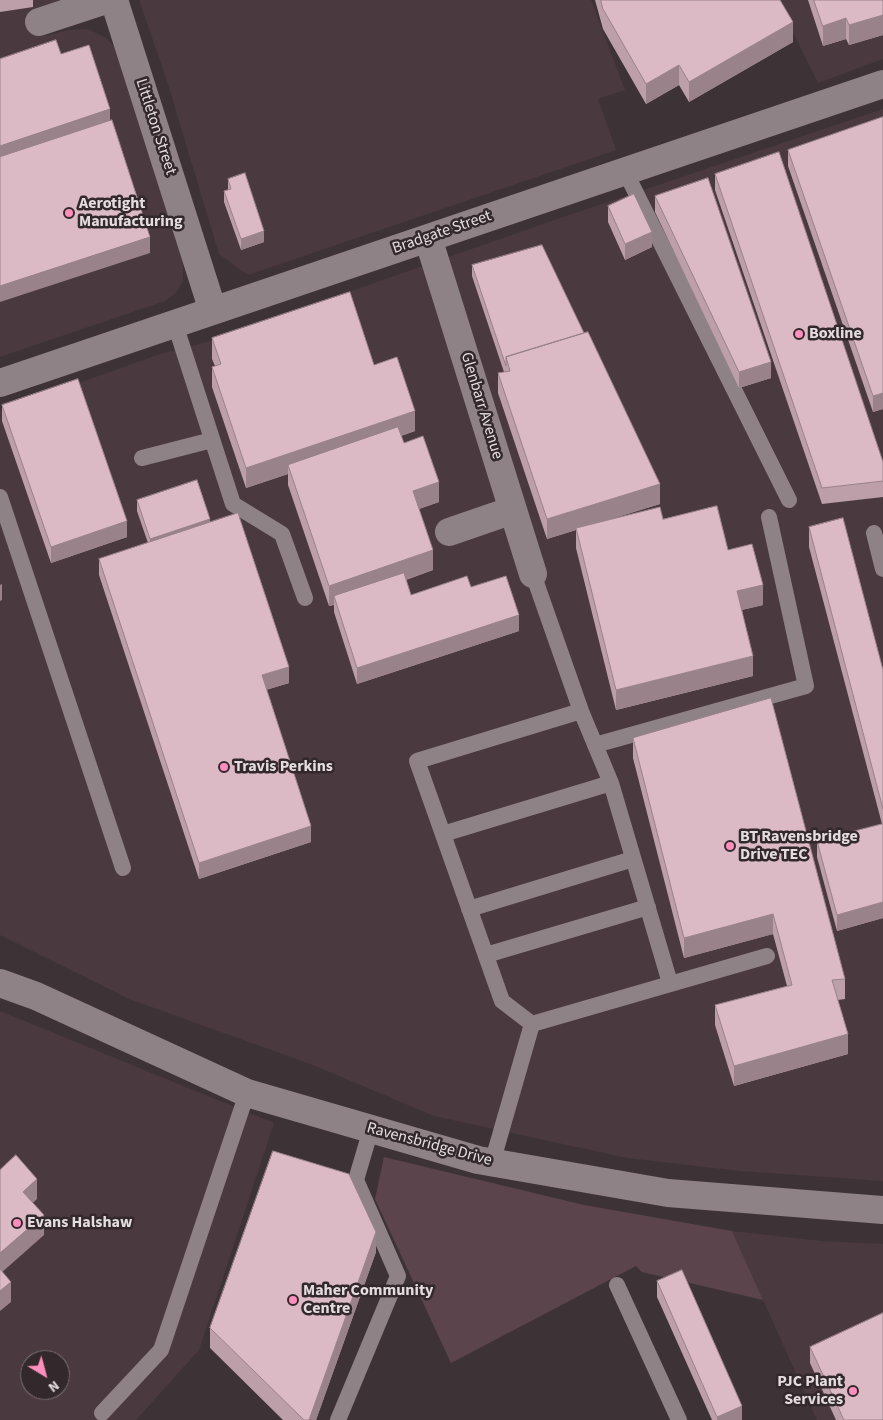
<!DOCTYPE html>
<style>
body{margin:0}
#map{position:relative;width:883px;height:1420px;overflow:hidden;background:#3d3336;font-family:"Source Sans 3",sans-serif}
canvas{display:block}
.north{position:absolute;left:20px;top:1350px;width:50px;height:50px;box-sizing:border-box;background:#33292c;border:1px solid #7a7174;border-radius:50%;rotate:143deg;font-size:14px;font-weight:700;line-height:20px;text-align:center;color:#e4dddf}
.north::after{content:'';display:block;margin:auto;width:18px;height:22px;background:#fe8ebc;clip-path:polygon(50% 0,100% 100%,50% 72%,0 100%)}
</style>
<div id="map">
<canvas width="883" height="1420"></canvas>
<div class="north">N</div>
</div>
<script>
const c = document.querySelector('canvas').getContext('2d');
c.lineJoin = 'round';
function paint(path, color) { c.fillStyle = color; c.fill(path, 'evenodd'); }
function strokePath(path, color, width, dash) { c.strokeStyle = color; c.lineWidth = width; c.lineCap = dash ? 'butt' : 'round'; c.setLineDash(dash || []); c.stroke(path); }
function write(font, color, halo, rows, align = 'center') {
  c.font = font + ' "Source Sans 3",sans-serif'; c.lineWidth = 5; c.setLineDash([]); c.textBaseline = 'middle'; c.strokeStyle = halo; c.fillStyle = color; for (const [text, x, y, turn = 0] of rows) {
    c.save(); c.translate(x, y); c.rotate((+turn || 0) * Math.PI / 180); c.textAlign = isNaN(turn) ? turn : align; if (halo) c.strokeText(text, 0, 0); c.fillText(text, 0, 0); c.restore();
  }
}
paint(new Path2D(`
 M0 0H66L34 9 44 36 68 30 88 29 106 38 121 54 183 264V281L176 293 165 301 0 357Z
 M139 0H591L625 90 598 99 616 150 248 275 219 254 167 81Z
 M777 0H883V59L818 83Z
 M883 109V1181L740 1171 627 1158 434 1116 313 1065 129 999 0 935V411L160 354 200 344 540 225Z
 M0 1011 274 1123 199 1350 136 1420H0ZM30 1360H60V1390H30Z
 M732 1231 822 1241 883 1244V1420H817Z`), '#4a393f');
paint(new Path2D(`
 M384 1157 584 1205 732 1231 763 1300 642 1272 636 1266 451 1363 375 1199Z`), '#5b444c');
strokePath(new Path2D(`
 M625 171 789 500
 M175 324 233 504 282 534 305 598
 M142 458 212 440
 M0 497 123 868
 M874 533 883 569
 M581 711 611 783
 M595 745 806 686 769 517
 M443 834 611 783 670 983
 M469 909 633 859
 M486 955 648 907
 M532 1024 502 1001 417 761 581 711 533 574
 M532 1024 767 956
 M492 1163 532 1024
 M617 1285 679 1420
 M102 1413 161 1350 247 1093
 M338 1420 398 1276 356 1180 371 1129`), '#8f8287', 16);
strokePath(new Path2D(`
 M114 0 213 311
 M39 22 106 0
 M428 238 533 574
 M0 383 883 84
 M449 532 513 510`), '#8f8287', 28);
strokePath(new Path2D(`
 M0 983 36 996 247 1093 478 1160 668 1193 883 1210`), '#8f8287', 28);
paint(new Path2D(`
 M0 0H33V7L0 12Z
 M595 0H780L793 42 689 102 679 85 646 104 603 29Z
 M808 0H883V35L849 45 846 39 823 46Z
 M883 117V409L873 412 788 166V150Z
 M715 174 883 462V497L822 504 715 190Z
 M228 179 264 242 241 250 224 202V191L228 190Z
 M655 196 771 378 739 388 655 212Z
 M608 206 652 247 625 260 608 222Z
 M472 265 660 504 610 519H663L728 550 763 605 742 610 753 676 616 710 576 548V530L547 539 498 393V373L504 372 472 276Z
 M212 338 374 365 415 431 401 436 404 443 439 502 419 509 433 570 406 580 411 595 471 587 519 631 357 684 334 612V605L329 606 288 485V474L246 488 212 387V367L215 366 212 359Z
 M2 405 127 537 51 563 2 421Z
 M137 500 210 522 289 683 266 690 311 842 199 879 99 575V559L148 543 137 511Z
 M809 527 883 670V918L837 931 817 857V841L882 824 809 547Z
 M633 738 845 979V999L838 1000 848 1054 734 1086 715 1025V1005L787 986 773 934 684 958 633 758Z
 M376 1252 316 1420H283L210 1348V1328Z
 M657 1281 742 1420H712L657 1297Z
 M810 1347 883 1420H836L810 1363Z`), '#bc9fa9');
paint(new Path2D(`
 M883 15V35L849 45V25Z
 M846 18V39L823 46V26Z
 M793 22V42L689 102V82Z
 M679 65V85L646 104V84Z
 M110 109V125L0 162V146Z
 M264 231V242L241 250V239Z
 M652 232V247L625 260V244Z
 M150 237V253L0 302V286Z
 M771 362V378L739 388V372Z
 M883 393V409L873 412V396Z
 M415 411V431L291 473 288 465V474L246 488V468Z
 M439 482V502L413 511V491Z
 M660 484V504L577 530 576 528V530L547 539V519Z
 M210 519V530L150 550V539Z
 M127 521V537L51 563V547Z
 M433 550V570L336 604 334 596V605L329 606V586Z
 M2 584V600L0 601V585Z
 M763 585V605L737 611V591Z
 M519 615V631L357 684V668Z
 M753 656V676L616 710V690Z
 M289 667V683L262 691V675Z
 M311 826V842L199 879V863Z
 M883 902V918L837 931V915Z
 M773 914V934L684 958V938Z
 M848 1034V1054L734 1086V1066Z
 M37 1179V1199L23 1212V1192Z
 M44 1215V1235L0 1274V1253Z
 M376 1232V1252L316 1420H309Z
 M11 1282V1302L0 1311V1291Z
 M742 1406V1420H717V1417Z`), '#99828a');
const building = new Path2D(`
 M601 0H780L793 22 689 82 679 65 646 84 603 9Z
 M814 0H883V15L849 25 846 18 823 26Z
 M56 40 61 54 89 45 110 109 0 146V59Z
 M883 117V393L873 396 788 150Z
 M112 120 150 237 0 286V157Z
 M779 152 883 462V481L822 488 715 174Z
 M245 173 264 231 241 239 224 191 231 189 228 179Z
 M708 178 771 362 739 372 655 196Z
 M634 194 652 232 625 244 608 206Z
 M542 245 584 333 506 357V366L472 265Z
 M350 292 374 365 397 357 415 411 246 468 212 367 221 364 212 338Z
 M588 332 660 484 547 519 498 373 510 371 506 357Z
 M78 379 127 521 51 547 2 405Z
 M398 427 404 443 423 436 439 482 413 491 433 550 329 586 288 465Z
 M197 480 210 519 150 539 137 500Z
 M717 506 728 550 752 544 763 585 737 591 753 656 616 690 576 528 660 507 663 519Z
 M238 513 289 667 262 675 311 826 199 863 99 559Z
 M843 518 883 670V809L809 527Z
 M404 573 411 595 467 576 471 587 506 576 519 615 357 668 334 596Z
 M771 698 845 979 832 980 848 1034 734 1066 715 1005 792 985 773 914 684 938 633 738Z
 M883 824V902L837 915 817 841Z
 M273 1151 349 1174 376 1232 309 1420H304L210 1328Z
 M16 1155 37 1179 23 1192 44 1215 0 1253V1170Z
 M0 1269 11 1282 0 1291Z
 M682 1270 742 1406 717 1417 657 1281Z
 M883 1313V1420H844L810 1347Z`);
paint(building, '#dbb9c5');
strokePath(building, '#99828a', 1);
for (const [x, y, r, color] of [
 [69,213,5,"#fe8ebc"],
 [799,334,5,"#fe8ebc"],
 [224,767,5,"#fe8ebc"],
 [730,846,5,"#fe8ebc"],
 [17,1223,5,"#fe8ebc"],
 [293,1300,5,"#fe8ebc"],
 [853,1391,5,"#fe8ebc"]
]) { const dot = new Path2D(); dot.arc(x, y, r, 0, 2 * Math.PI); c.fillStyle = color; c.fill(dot); strokePath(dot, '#33292c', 2); }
write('16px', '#e4dddf', '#33292c', [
 ["Littleton Street",155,127,72],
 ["Bradgate Street",442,233,-19],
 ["Glenbarr Avenue",481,406,73],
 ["Ravensbridge Drive",429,1145,15]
]);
write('bold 16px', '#e4dddf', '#33292c', [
 ["Aerotight",79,204],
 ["Manufacturing",79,222],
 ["Boxline",809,334],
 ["Travis Perkins",234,767],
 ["BT Ravensbridge",740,837],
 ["Drive TEC",740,855],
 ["Evans Halshaw",27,1223],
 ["Maher Community",303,1291],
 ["Centre",303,1309],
 ["PJC Plant",843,1382,"right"],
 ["Services",843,1400,"right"]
], 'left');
</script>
